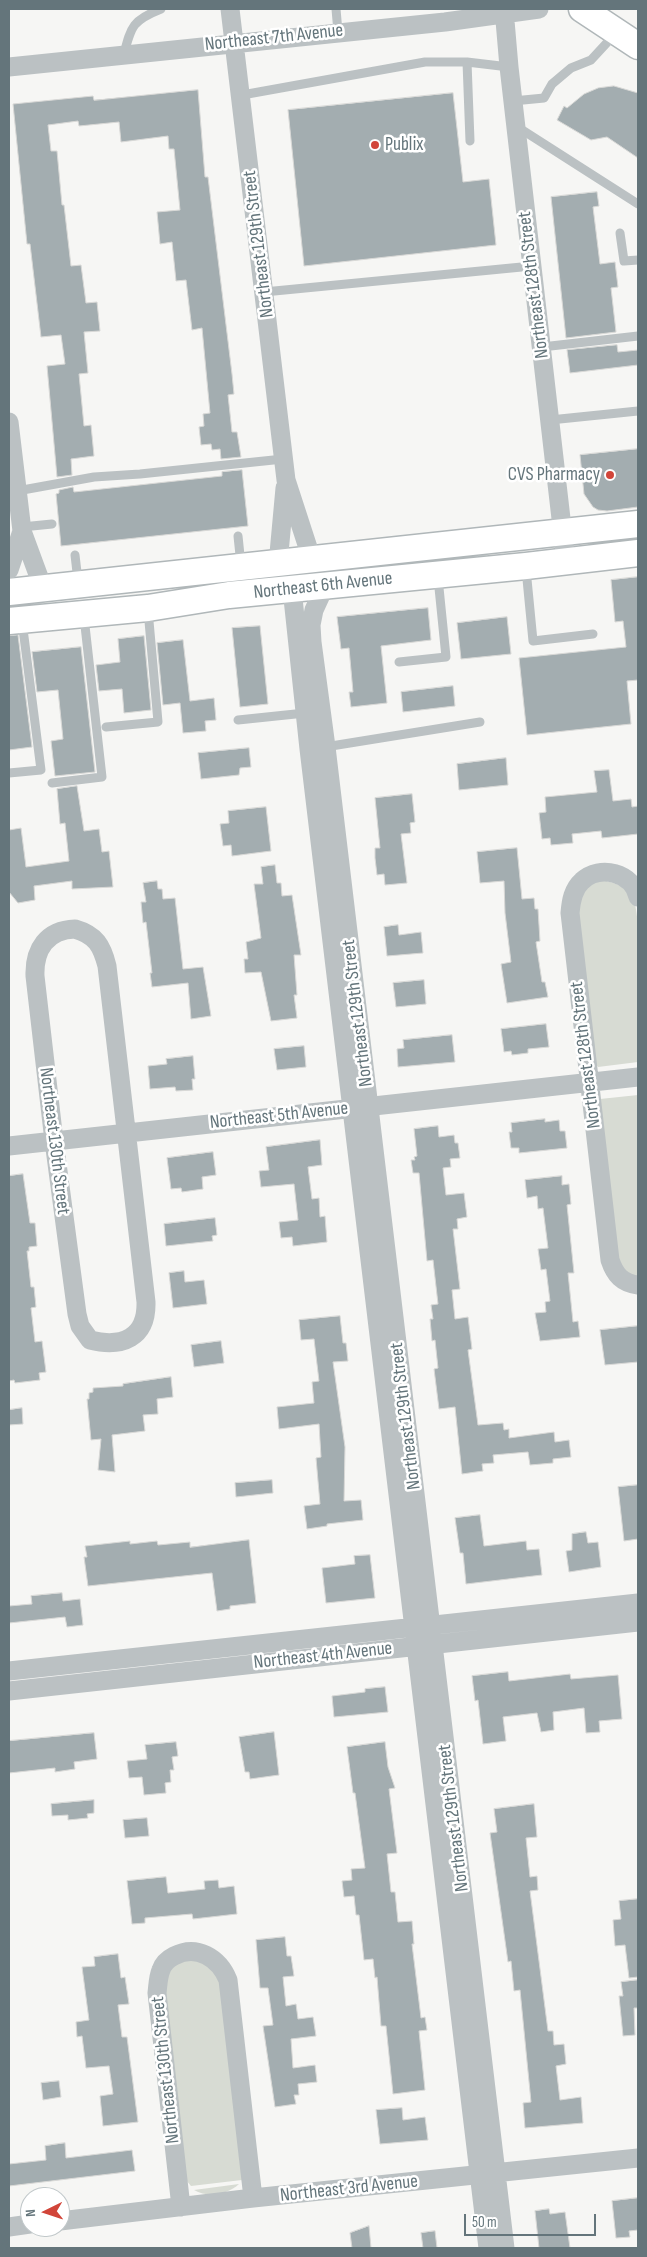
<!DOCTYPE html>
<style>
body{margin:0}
#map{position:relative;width:647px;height:2257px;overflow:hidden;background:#f6f6f4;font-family:"Sofia Sans Condensed",sans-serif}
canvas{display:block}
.frame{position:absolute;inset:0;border:10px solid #64757b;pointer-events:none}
.north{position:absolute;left:20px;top:2187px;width:50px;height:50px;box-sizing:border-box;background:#fff;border:1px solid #c1c8ca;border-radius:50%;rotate:266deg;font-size:14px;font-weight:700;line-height:20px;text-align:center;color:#64757b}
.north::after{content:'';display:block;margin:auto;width:18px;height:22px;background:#d14539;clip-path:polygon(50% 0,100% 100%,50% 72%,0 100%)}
.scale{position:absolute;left:464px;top:2214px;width:132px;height:22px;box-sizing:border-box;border:2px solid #64757b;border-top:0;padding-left:6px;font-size:15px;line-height:18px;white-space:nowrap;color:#64757b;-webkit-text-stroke:4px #fff;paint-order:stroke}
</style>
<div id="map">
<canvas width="647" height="2257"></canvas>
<div class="frame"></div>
<div class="north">N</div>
<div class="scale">50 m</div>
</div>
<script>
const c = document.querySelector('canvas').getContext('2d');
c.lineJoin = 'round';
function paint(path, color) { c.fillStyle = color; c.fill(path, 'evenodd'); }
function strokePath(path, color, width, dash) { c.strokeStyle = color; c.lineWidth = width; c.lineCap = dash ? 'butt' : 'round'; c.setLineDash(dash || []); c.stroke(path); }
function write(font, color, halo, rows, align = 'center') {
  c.font = font + ' "Sofia Sans Condensed",sans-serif'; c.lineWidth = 5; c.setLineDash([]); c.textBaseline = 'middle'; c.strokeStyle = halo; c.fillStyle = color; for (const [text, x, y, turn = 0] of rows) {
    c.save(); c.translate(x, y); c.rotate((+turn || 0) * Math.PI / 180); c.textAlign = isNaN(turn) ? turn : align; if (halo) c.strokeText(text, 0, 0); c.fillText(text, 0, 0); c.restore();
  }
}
paint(new Path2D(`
 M603 880C615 883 625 886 632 897 644 915 638 1033 638 1062L598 1067 594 1061 576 905 588 885Z
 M638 1095V1280L618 1268 600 1099Z
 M196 1957 219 1974 242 2180 191 2186 186 2180 163 1980 177 1961Z
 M239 2184C227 2195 208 2198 194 2190Z`), '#d7dbd3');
const building = new Path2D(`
 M614 86 638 93V158L607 137 591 140 557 120 564 106 567 108 584 94 598 88Z
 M198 90 205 177H208L232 374 234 394 228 395 232 432H237L241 457 221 459 220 449 212 450 211 444 201 445 199 427 204 426 203 414 210 413 202 328 192 330 186 280 176 281 172 242 160 244 157 212 180 210 174 149H169L168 136 121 142 119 122 79 126 78 121 48 125 51 151H57L62 205H64L71 266 81 265 86 303 97 302 100 331 84 332 88 373 79 374 84 426 91 425 94 456 71 459 72 475 57 477 47 366 65 364 61 335 41 337 30 244H27L13 104 93 96 94 100Z
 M453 93 463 182 489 179 496 245 304 266 288 110Z
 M597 192 599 206 593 207 600 264 615 262 618 287 611 288 616 332 566 338 551 197Z
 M617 345 618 352 638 350V365L570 373 567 350Z
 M638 449V507L607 511 598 510 593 507 584 494 580 455Z
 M242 470 248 526 61 546 56 494 59 493V490L73 487 74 492 222 476V472Z
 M638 577V680L627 681 631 724 527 735 519 658 626 647 623 621 615 622 611 580Z
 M428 608 431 640 381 646 387 703 351 707 349 692H353L349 648 341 649 337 617Z
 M507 617 511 654 461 659 457 623Z
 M260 626 268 704 240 707 232 628Z
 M18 635 32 747 9 750V636Z
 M144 636 151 710 124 713 122 689 99 691 96 665 120 662 118 639Z
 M183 640 190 701 214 698 216 720 205 721 206 731 183 733 180 703 163 705 157 643Z
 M81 647 95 772 55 776 51 741 63 739 58 690 37 692 32 652Z
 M453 686 455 706 403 712 401 692Z
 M249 748 251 767 240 768 239 775 201 779 198 753Z
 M506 758 508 785 459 790 457 764Z
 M609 770 613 801 631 799 632 807 638 806V834L602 838 601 831 572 834 573 843 551 845 550 838 542 839 539 813 546 812 545 797 597 792 594 771Z
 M77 786 84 831 99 829 102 852 109 851 113 887 72 889V881L34 886 35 900 18 903 9 892V830L21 828 26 867 69 861 65 823 60 824 57 789Z
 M412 794 415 822 410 823 411 833 401 834 407 883 385 885 384 874 377 875 375 858V848H380L375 798Z
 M266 807 271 851 232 856 231 845 223 846 220 824 229 823 228 811Z
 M517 848 522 899 534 898 535 909H538L540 941 536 942 542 982H545L548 997 507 1003 501 964 511 962 505 913 504 881 480 883 477 852Z
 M275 865 277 883H281L282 896 292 895 301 955H294L297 995H294L297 1018 271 1021 261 972 245 973 244 959H248L246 942 261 938 254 884H263L261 867Z
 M157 881 158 889H162L163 899 175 898 183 969 203 967 211 1016 191 1019 188 983 152 987 150 973H152L146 922 143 923 141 902H146L143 883Z
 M398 925 399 935 421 932 423 953 387 956 384 927Z
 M424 980 426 1004 396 1007 393 983Z
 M546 1024 549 1047 528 1049V1053L512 1055 511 1051 504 1052 501 1029Z
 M452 1035 455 1062 398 1067 397 1049 404 1048 403 1040Z
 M304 1046 306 1067 277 1070 274 1049Z
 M193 1056 195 1079H192L193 1090 176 1091 175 1087 150 1089 148 1066 167 1064 166 1059Z
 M545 1119V1122L559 1120 560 1131H565L567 1148 519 1153V1148H511L509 1132H512L511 1123Z
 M438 1126 439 1137 454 1135 455 1143H458L460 1158 450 1159 451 1167 443 1168 446 1195 464 1193 467 1217 457 1219 458 1229H453L460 1289 452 1290 455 1319 468 1317 472 1349 468 1350 478 1425 503 1423 504 1430 509 1429V1438L554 1432 555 1442 569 1440 571 1457 553 1459V1463L530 1465 528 1452 493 1455 494 1463 482 1464 483 1471 462 1474 455 1407 439 1409 434 1369 438 1368 435 1340 432 1341 430 1319H433L431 1305 438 1304 433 1260 427 1261 419 1173H413L411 1160H415L414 1157 417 1156 414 1129Z
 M320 1140 322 1165 308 1167 312 1199 319 1198 320 1217 325 1216 327 1242 293 1246 292 1237 281 1238 279 1222 298 1220 294 1184 261 1187 259 1171 269 1170 266 1147Z
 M213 1152 216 1175 202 1177 203 1189 182 1192 181 1188 171 1189 167 1158Z
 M23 1174 30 1223H35L37 1246 29 1247V1251H27L31 1287H34L36 1307 31 1308 35 1342 42 1341 46 1372 39 1373 40 1380 15 1383 14 1380 9 1381V1176Z
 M562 1176V1185L569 1184 571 1204 567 1205 574 1273H568L573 1322 578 1321 580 1337 540 1341 535 1313 546 1312 545 1302 550 1301 546 1269 541 1270 538 1249 548 1248 543 1208 538 1209 537 1196 527 1198 525 1180Z
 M215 1218 217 1235 212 1236 213 1241 166 1246 164 1224Z
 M184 1271 185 1282 204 1280 207 1304 173 1308 169 1273Z
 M340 1316 343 1343H346L348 1361 333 1362 345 1447 344 1501 361 1500 363 1520 327 1524V1526L307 1529 304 1506 320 1504 316 1458 321 1457 319 1424 279 1429 277 1407 314 1403 312 1382 319 1381 314 1339 301 1340 299 1320Z
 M638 1326V1362L605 1365 600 1330Z
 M221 1341 224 1363 194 1367 191 1345Z
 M171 1377 173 1397 157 1399 158 1414 143 1415 145 1431 112 1435 115 1472 98 1470 101 1439 91 1440 87 1399H89V1393L93 1392V1388L123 1386V1384Z
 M22 1408 23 1424 9 1425V1410Z
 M272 1480 273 1493 236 1497 235 1483Z
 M638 1485V1539L624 1541 618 1487Z
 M480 1515 484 1546 526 1541 527 1550 539 1549 542 1575 466 1584 463 1553H460L455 1518Z
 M586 1532 588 1543 598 1542 601 1567 569 1572 566 1551 572 1550V1534Z
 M249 1540 256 1603 230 1606V1609L217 1611 212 1573 88 1586 84 1557H87L85 1546 130 1541V1544L157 1541 158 1545 190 1542V1547Z
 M370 1555 375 1598 326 1603 322 1568 355 1564 354 1556Z
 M62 1593 63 1601 80 1599 83 1625 67 1627 65 1617 9 1623V1606L32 1604 31 1596Z
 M508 1672 509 1681 570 1674 571 1679 618 1675 622 1719 599 1721 600 1732 586 1733 584 1708 553 1712 554 1730 541 1732 537 1713 503 1717 506 1741 483 1744 478 1700 475 1701 472 1676Z
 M385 1687 388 1712 334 1717 332 1696 365 1692V1689Z
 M274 1732 279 1775 250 1779 249 1772H245L239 1737Z
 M94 1733 97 1759 74 1762 75 1769 55 1772V1768L9 1773V1741Z
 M176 1742 178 1756 172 1757 174 1770H170L171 1782 165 1783 166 1793 144 1795 142 1777 129 1778 127 1761 147 1759 145 1745Z
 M385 1742 388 1767 395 1788 389 1789 397 1853 387 1854 391 1892H395L398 1922 412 1921 414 1944H412L421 2018 425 2017 427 2030 419 2031 425 2090 393 2094 386 2026H381L377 1977 375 1978 373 1959 364 1960 359 1915H356L354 1896 344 1897 342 1881 352 1880 351 1869 365 1868 355 1793H353L347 1747Z
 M94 1800V1813L87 1814 88 1818 68 1820V1815L52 1816 51 1804Z
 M534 1804 537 1837 526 1838 530 1877 537 1876 538 1890 530 1891 548 2031H553L554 2045 564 2044 566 2064 556 2066 560 2100 581 2097 583 2123 525 2128 523 2103 531 2102 520 1990 514 1991 511 1961 508 1962 490 1833 497 1832 494 1809Z
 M147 1818 149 1836 125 1838 123 1820Z
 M166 1877 168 1893 205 1889 204 1881 218 1880 219 1888 234 1886 237 1914 193 1919 192 1914 145 1918V1923L132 1924 127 1881Z
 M638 1899V1977L629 1978 625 1945 615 1946 613 1920 621 1919 619 1901Z
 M285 1937 287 1956H291L294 1976 283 1977 286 2006 296 2004 298 2019 313 2017 316 2036 291 2039 293 2068 315 2065 317 2082 298 2084 299 2095H294L296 2104 275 2107 263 2026 273 2025 268 1988H260L256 1940Z
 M118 1954 121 1978 125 1977 129 2004 118 2005 122 2037H127L138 2122 103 2126 100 2096 113 2094 109 2066 86 2068 82 2036 77 2037 76 2022 89 2020 82 1967 95 1966 94 1957Z
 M638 1980V2008H634L635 2035 623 2036 619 1996H623L621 1982Z
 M59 2081 61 2097 43 2100 41 2083Z
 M402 2108 403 2120 425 2117 428 2140 380 2144 376 2110Z
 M65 2143 66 2158 132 2150 135 2171 9 2186V2164L46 2160 45 2146Z
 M638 2198V2230L629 2231 630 2237 616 2238 612 2201Z
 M549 2209 550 2214 565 2212 570 2248H539L535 2211Z
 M369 2226 371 2248H352L350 2233Z
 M435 2231 437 2248H423L421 2233Z`);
paint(building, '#a3adb0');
strokePath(building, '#d8d8d6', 1);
const secondary = new Path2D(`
 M582 9 638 46
 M9 592 638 524
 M9 621 148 608 229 595 526 566 638 553`);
strokePath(secondary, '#b0b7b9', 29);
strokePath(new Path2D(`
 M336 9 338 32
 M124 54C131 26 133 20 161 9
 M467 62 470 141
 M242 95 425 62H467L509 67
 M513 101 544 98 552 84 571 68 591 60 615 34
 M516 126 638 204
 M620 233 624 261 638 260
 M264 292 532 266
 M542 347 638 336
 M550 420 638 411
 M17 491 94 477 140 474 283 459
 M22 527 52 524
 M238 536 241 565
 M75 555 78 581
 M526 569 533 641 593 634
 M399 662 446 657 438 578
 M238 720 305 713
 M106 727 158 722 148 610
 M325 747 480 722
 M9 773 41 770 22 621
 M52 783 102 777 84 617`), '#bbc1c3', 9);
strokePath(new Path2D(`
 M230 9 286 480 312 560
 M504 9 509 67 566 562
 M9 67 445 22 539 9
 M9 422 22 531 43 588
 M278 564 285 488
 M9 570 22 531
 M325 586 314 610 311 625 312 642 326 747 505 2248
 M292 589 309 749 488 2248
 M638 897C633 873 600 864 582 881 573 889 571 901 570 913L610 1260C615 1275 622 1283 638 1285
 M75 929C96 935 102 946 107 966L146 1302C147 1338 122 1348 90 1340L80 1326 77 1314 54 1141 35 976C34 949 47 930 75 929Z
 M9 1146 638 1077
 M9 1671 638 1603
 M9 1691 638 1622
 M181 2207 157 1993C158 1985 158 1977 161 1970 163 1964 168 1959 174 1956 197 1944 219 1958 228 1980L253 2198
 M60 2221 253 2198 638 2158
 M9 2227 30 2224`), '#bbc1c3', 19);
strokePath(secondary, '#fff', 26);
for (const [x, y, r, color] of [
 [375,145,5,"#d14539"],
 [610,475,5,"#d14539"]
]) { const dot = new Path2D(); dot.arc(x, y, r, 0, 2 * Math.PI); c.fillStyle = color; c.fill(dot); strokePath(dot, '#fff', 2); }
write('19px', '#64757b', '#fff', [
 ["Northeast 7th Avenue",274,38,-6],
 ["Northeast 129th Street",259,244,-97],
 ["Northeast 128th Street",534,285,-97],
 ["Northeast 6th Avenue",323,586,-6],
 ["Northeast 129th Street",358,1013,-97],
 ["Northeast 128th Street",586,1055,-97],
 ["Northeast 5th Avenue",279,1116,-6],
 ["Northeast 130th Street",54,1141,83],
 ["Northeast 129th Street",406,1416,-97],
 ["Northeast 4th Avenue",323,1656,-6],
 ["Northeast 129th Street",454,1818,-97],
 ["Northeast 130th Street",166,2070,-96],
 ["Northeast 3rd Avenue",349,2189,-6]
]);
write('19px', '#64757b', '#fff', [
 ["Publix",385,145],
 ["CVS Pharmacy",600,475,"right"]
], 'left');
</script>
